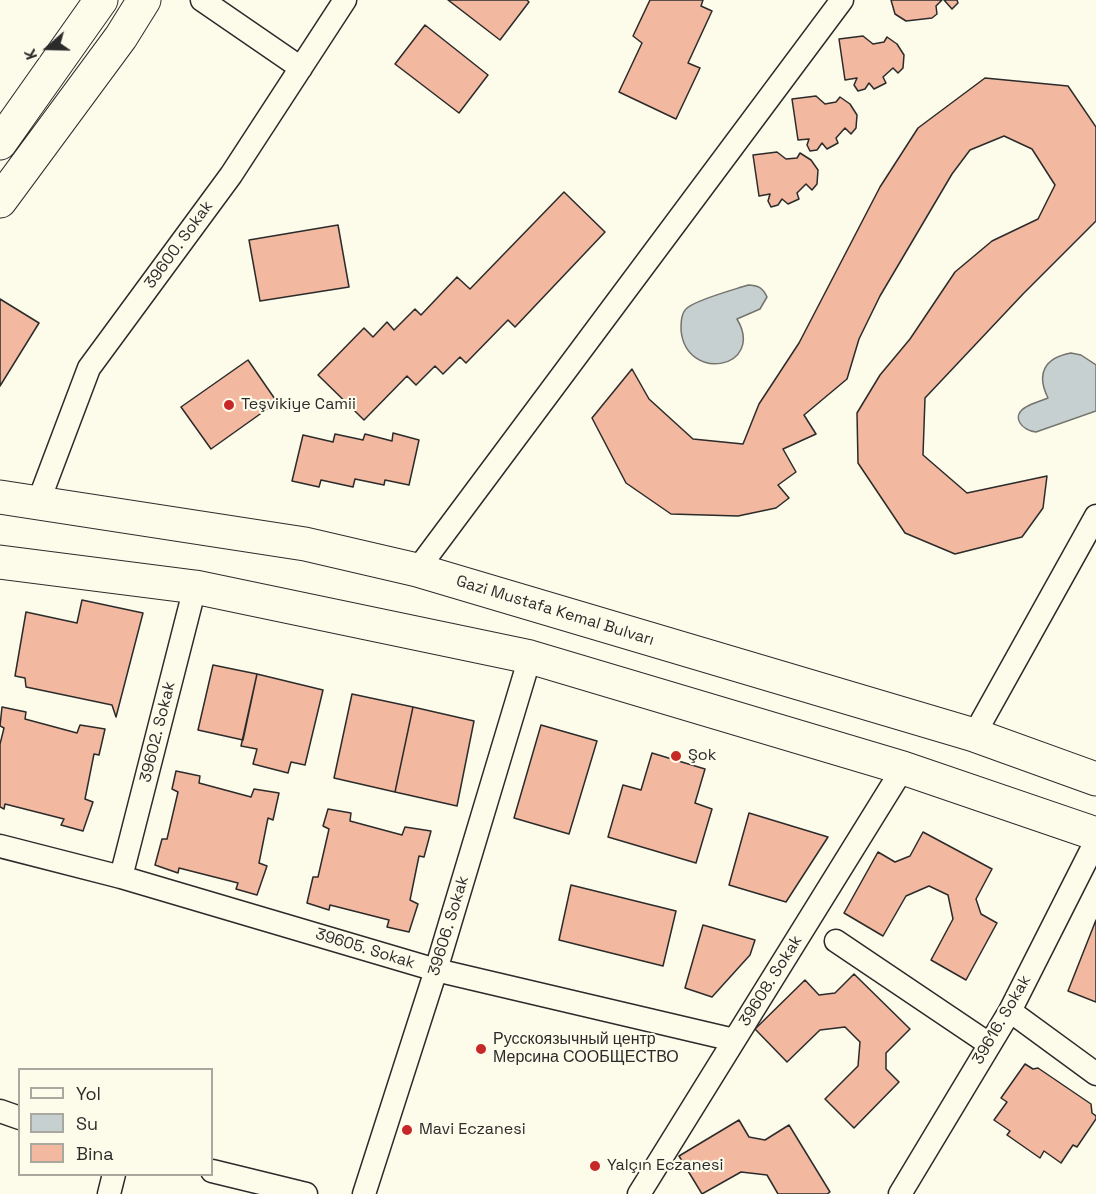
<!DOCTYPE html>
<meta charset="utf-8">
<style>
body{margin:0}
#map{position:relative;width:1096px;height:1194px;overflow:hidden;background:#fdfbea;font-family:"Space Grotesk",sans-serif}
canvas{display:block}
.legend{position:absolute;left:18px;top:1068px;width:195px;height:108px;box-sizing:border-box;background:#fdfbea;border:2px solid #a9a89e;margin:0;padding:8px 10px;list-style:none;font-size:18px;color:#2b2b2b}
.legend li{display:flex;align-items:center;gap:12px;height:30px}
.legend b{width:30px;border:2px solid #a9a89e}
.north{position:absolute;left:18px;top:18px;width:60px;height:60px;-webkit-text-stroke:4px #fdfbea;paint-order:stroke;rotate:250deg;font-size:16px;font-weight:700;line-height:24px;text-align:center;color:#2b2b2b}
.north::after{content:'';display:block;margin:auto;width:21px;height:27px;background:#2b2b2b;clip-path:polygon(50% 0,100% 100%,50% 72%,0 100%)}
</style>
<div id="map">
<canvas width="1096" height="1194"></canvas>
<ul class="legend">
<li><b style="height:8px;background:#fdfbea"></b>Yol</li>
<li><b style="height:16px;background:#c7d0d0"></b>Su</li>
<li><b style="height:16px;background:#f2b8a0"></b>Bina</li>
</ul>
<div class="north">K</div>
</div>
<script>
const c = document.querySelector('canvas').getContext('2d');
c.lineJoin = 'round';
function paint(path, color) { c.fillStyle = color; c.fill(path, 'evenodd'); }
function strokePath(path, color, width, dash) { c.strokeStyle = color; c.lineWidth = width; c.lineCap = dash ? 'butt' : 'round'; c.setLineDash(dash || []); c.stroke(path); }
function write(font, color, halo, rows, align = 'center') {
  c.font = font + ' "Space Grotesk",sans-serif'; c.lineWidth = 4.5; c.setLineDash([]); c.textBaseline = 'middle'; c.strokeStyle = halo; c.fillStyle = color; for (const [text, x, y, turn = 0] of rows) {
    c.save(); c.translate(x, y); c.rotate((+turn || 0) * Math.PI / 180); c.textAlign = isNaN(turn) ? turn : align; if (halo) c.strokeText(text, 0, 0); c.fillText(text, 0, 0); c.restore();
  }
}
const water = new Path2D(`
 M748 285C758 285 763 288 767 297L760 309 737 319C766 368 686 384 681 330 681 323 681 313 687 308 698 299 733 290 748 285Z
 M1071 353 1081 355 1096 365V411L1036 432C1022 431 1010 416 1026 407 1032 403 1041 401 1048 398 1036 374 1044 358 1071 353Z`);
paint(water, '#c7d0d0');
strokePath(water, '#74746e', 1.5);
const building = new Path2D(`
 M448 0H527L529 2 500 40Z
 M650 0H703L701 6 712 11 688 63 700 68 676 119 619 92 642 43 633 36Z
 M891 0H942L936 6 937 14 932 18 906 21 895 14Z
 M944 0H957L958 3 952 9Z
 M425 25 488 75 459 113 395 64Z
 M863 36 873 44 884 42 887 37 897 44 904 55 903 68 898 73 893 68 883 77 886 83 874 89 869 83 865 89 858 91 854 85 857 78 845 80 839 39Z
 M985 78 1068 86 1096 127V221L1023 294 925 398 923 455 967 493 1047 476 1043 508 1022 537 955 554 905 533 858 463 857 413 880 375 910 339 955 272 992 241 1038 219 1055 185 1032 149 1004 136 970 150 952 174 880 296 859 339 847 379 804 415 816 434 783 449 796 472 778 485 789 498 776 508 738 516 671 514 626 483 592 418 632 369 649 399 693 439 743 444 759 404 799 343 880 187 918 128Z
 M816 96 825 104 836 102 840 97 850 104 857 115 856 128 851 134 845 128 836 138 838 143 827 149 822 143 817 150 810 151 807 145 809 139 798 140 792 99Z
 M777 152 786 159 797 158 800 153 811 160 818 170 817 184 812 190 806 184 797 193 799 199 788 204 782 199 778 205 771 207 768 201 770 194 759 196 753 155Z
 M564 192 605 232 515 327 508 320 466 363 460 357 443 374 435 366 416 385 407 376 364 420 318 375 364 328 373 337 387 322 394 330 415 309 421 315 457 277 470 289Z
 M338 225 349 287 260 301 249 240Z
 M0 299 39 323 0 386Z
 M248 360 277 402 211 449 181 407Z
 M393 433 419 440 409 485 385 480 384 485 355 479 353 487 321 480 319 487 292 481 303 435 333 442 335 434 363 440 365 434 392 441Z
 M82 600 143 613 116 717 112 705 26 687 25 678 15 676 26 612 77 623Z
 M213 665 257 674 243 740 198 730Z
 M257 674 323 690 305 765 291 762 288 773 253 764 257 749 241 746Z
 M352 694 413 707 395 792 334 778Z
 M2 707 26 712 25 719 77 733 80 725 105 729 99 755 94 754 85 799 93 802 83 831 61 825 64 819 5 804 4 809 0 807V744L4 728 0 726Z
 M413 707 474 721 457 806 395 792Z
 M541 725 597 741 569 834 514 818Z
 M652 753 705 769 695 803 712 809 696 863 608 837 623 785 641 790Z
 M176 771 200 776 199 783 251 797 254 789 279 793 273 820 268 818 259 863 267 866 257 895 236 889 238 883 179 868 178 873 155 865 162 839H167L178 792 172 789Z
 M328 809 351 813 350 821 402 835 405 827 431 831 424 857 419 856 410 900 418 904 409 932 387 927 389 920 330 905 329 910 307 903 313 877H318L329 829 323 826Z
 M749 813 828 837 786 902 729 885Z
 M923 832 992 869 976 899 981 914 997 923 966 980 931 960 953 919 948 895 929 886 906 896 883 936 844 913 878 852 895 862 910 856Z
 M571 885 676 911 663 966 559 940Z
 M1096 920V1002L1068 991Z
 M703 925 755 940 750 955 712 997 685 988Z
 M854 974 910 1029 886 1053V1069L899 1082 854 1128 825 1099 858 1066 860 1042 845 1027 820 1030 787 1062 755 1029 805 980 819 995 835 993Z
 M1025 1064 1033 1069 1038 1068 1091 1104 1092 1113 1096 1116V1119L1077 1147 1073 1145 1061 1163 1044 1151 1040 1158 1007 1135 1010 1131 994 1120 1007 1102 1001 1098Z
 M739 1120 749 1137 765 1140 789 1125 830 1192 827 1194H778L767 1175 741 1172 702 1194 679 1156Z`);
paint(building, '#f2b8a0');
strokePath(building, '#2b2b2b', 1.5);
const street = new Path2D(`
 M202 0 301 68
 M38 503 89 368 231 175 345 0
 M417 570 842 0
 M974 735 1096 516
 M0 846 121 877 436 970 734 1040
 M121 877 195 587
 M836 941 989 1044
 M1010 1011 1096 1074
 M0 1111 20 1118
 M212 1171 306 1194
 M109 1194 114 1174
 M364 1194 436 970 530 657
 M639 1194 903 768
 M900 1194 1010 1011 1096 841`);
const secondary = new Path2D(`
 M0 143 101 0
 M0 201 121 37 144 0`);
const highway = new Path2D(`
 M0 497 305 544 417 570 974 735 1096 779
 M0 562 195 587 530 657 903 768 1096 834`);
strokePath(street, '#2b2b2b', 25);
strokePath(secondary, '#2b2b2b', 35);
strokePath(highway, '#2b2b2b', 35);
strokePath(street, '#fdfbea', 22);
strokePath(secondary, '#fdfbea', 33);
strokePath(highway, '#fdfbea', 33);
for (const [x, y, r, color] of [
 [229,405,6,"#c62828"],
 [676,756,6,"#c62828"],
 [481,1049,6,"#c62828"],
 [407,1130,6,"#c62828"],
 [595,1166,6,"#c62828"]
]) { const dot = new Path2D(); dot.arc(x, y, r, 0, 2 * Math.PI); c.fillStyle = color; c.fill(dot); strokePath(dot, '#fdfbea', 2); }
write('16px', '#2b2b2b', '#fdfbea', [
 ["39600. Sokak",179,245,-54],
 ["Gazi Mustafa Kemal Bulvarı",555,611,17],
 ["39602. Sokak",158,732,-76],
 ["39606. Sokak",449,926,-73],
 ["39605. Sokak",365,949,17],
 ["39608. Sokak",771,981,-58],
 ["39616. Sokak",1002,1020,-60]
]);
write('16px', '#2b2b2b', '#fdfbea', [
 ["Teşvikiye Camii",241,405],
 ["Şok",688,756],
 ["Русскоязычный центр",493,1040],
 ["Мерсина СООБЩЕСТВО",493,1058],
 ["Mavi Eczanesi",419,1130],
 ["Yalçın Eczanesi",607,1166]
], 'left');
</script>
